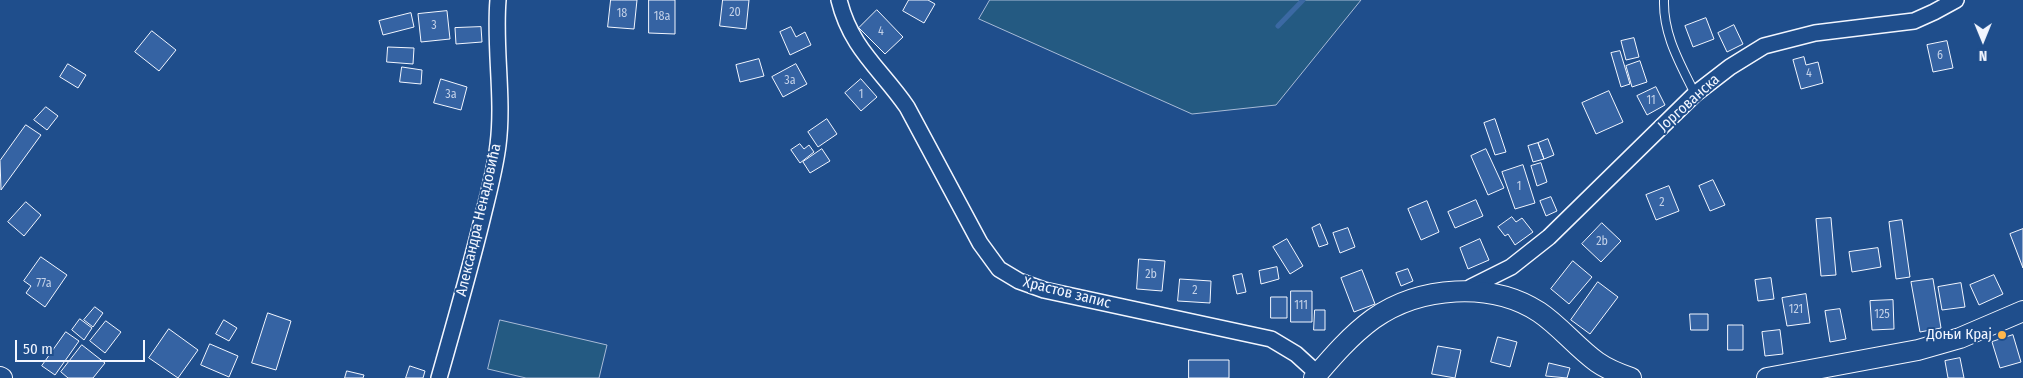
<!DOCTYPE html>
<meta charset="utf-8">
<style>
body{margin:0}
#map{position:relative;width:2023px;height:378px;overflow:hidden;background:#1f4e8c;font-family:"Fira Sans Condensed",sans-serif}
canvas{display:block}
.north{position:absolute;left:1958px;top:15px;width:50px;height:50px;-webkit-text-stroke:4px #1f4e8c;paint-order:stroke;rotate:180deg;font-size:14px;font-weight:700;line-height:20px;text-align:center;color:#f2f6ff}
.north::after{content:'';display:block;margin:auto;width:18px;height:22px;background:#f2f6ff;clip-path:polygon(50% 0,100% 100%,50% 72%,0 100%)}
.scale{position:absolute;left:15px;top:340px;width:130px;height:22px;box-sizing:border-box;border:2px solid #f2f6ff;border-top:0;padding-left:6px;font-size:15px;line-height:18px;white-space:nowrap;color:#f2f6ff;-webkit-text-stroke:4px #1f4e8c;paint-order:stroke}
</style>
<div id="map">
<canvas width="2023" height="378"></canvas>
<div class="north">N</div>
<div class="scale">50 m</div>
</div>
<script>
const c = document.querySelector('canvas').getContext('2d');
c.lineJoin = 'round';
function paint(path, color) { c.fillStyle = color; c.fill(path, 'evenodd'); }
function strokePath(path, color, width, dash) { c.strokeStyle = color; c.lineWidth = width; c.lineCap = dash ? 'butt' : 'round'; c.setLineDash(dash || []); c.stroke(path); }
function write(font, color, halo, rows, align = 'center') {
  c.font = font + ' "Fira Sans Condensed",sans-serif'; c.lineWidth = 4; c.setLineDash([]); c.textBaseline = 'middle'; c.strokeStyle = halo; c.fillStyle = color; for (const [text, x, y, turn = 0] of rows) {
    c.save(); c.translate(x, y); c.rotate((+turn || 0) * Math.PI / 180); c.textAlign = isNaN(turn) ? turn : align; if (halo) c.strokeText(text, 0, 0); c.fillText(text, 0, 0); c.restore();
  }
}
const green = new Path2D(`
 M990 0H1361L1276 105 1192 114 979 19Z
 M500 320 607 345 599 378H526L488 369Z`);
paint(green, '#245a82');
strokePath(green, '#a8bbd7', 1);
strokePath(new Path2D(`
 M1278 26 1303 0`), '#3b69a3', 5);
const building = new Path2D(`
 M611 0H637L634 29 608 27Z
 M649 0H675V34L649 33Z
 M723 0H749L746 29 720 26Z
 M909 0H928L935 4 924 23 903 11Z
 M877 10 903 37 885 54 859 28Z
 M447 11 450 39 421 42 418 14Z
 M411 13 414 27 383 35 379 21Z
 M1706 18 1714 39 1693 47 1685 26Z
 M1734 25 1743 44 1727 52 1718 33Z
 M481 27 482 42 456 44 455 28Z
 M791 27 796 37 805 32 811 45 790 55 780 32Z
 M152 31 176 50 159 71 135 52Z
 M1634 38 1639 57 1626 60 1621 41Z
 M1947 41 1953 68 1933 72 1927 45Z
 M388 47 414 48 413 64 387 62Z
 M1620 51 1630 84 1621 87 1611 53Z
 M1804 57 1806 65 1818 62 1823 83 1801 89 1793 60Z
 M759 59 764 76 740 82 736 65Z
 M1640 61 1647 82 1632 87 1626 66Z
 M68 64 86 75 78 88 60 77Z
 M796 64 807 84 783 97 772 77Z
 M402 67 422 70 421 84 400 82Z
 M441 79 467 87 461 110 434 103Z
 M861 79 877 97 861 111 845 93Z
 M1656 87 1665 105 1647 115 1637 96Z
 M1609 91 1623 122 1596 134 1582 103Z
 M46 107 58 116 47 130 34 120Z
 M827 119 837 134 818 147 808 132Z
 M1495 119 1506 152 1495 155 1484 123Z
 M26 125 41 135 1 190 0 161Z
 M1548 139 1554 155 1544 159 1538 143Z
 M1538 143 1544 159 1533 162 1528 146Z
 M800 144 804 149 809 145 814 152 800 163 791 150Z
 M822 149 830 161 810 173 803 162Z
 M1486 149 1504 188 1488 195 1471 156Z
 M1541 163 1547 182 1537 186 1531 166Z
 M1523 165 1535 203 1515 209 1502 172Z
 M1713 180 1725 205 1710 211 1699 186Z
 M1669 186 1679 211 1656 220 1646 195Z
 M1551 197 1557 211 1546 216 1540 201Z
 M1476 200 1483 216 1455 228 1448 212Z
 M1427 201 1439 232 1421 240 1408 209Z
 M26 202 41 215 24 236 8 222Z
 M1512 217 1516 222 1522 218 1533 232 1515 245 1508 234 1505 236 1498 227Z
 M1831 218 1836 275 1821 276 1816 219Z
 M1902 220 1910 277 1896 279 1889 222Z
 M1602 223 1621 241 1601 262 1582 244Z
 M1320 224 1328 244 1319 247 1312 228Z
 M1348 228 1355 247 1340 253 1333 233Z
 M2023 229V268L2010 234Z
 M1287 239 1303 266 1290 274 1273 247Z
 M1480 239 1489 260 1468 269 1460 248Z
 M1878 248 1881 267 1852 272 1849 252Z
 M41 257 67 275 45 307 26 293 31 286 24 281Z
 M1139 259 1165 261 1162 291 1137 289Z
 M1573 261 1592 277 1569 304 1551 289Z
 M1277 267 1279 279 1261 284 1259 271Z
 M1408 269 1413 281 1401 286 1396 273Z
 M1362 270 1375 304 1354 312 1341 278Z
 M1242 274 1246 292 1237 294 1233 276Z
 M1994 275 2003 294 1979 305 1970 285Z
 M1771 278 1774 299 1758 301 1755 280Z
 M1180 279 1211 281 1210 303 1178 301Z
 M1933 279 1941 328 1920 332 1911 282Z
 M1598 282 1618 297 1590 334 1571 320Z
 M1961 283 1965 307 1942 310 1938 287Z
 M1291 291H1312V322H1291Z
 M1806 294 1810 323 1787 326 1782 298Z
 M1271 297H1287V318H1271Z
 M1893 300 1894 329 1872 330 1870 301Z
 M95 307 103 313 93 327 84 320Z
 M1840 309 1846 339 1830 342 1825 311Z
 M1315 310H1325V330H1314Z
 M268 313 291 321 276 370 252 363Z
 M1690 314H1708V330H1691Z
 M80 319 92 328 84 340 72 330Z
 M224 320 237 328 229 341 216 334Z
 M106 321 121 332 105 353 90 341Z
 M1728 325H1743V350H1728Z
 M169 329 198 350 178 378 149 358Z
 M1780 330 1783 354 1765 356 1762 332Z
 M66 332 79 341 55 375 42 366Z
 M2013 335 2021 362 2000 368 1992 342Z
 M1498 337 1517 342 1510 367 1491 362Z
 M210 344 238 356 229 377 201 365Z
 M82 345 105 363 93 378H68L61 372Z
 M1438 346 1461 350 1455 378 1432 374Z
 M1960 358 1964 378H1948L1945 361Z
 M1189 360H1229V378H1189Z
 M1549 363 1570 368 1567 378 1546 376Z
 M410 366 425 371 423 378H406Z
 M347 371 364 375 363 378H345Z`);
paint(building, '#3563a3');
strokePath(building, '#f2f6ff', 1);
const service = new Path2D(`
 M1664 0C1663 35 1680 63 1695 94`);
const minor = new Path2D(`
 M839 0C851 49 881 69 907 107L980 243 999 269 1019 281 1044 290 1271 339 1296 354 1318 374
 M1466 292 1471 287 1511 267 1549 237 1695 94 1730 67 1764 46 1815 33 1914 21 1934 12 1956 0
 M439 378C454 325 469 273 482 220 488 195 495 170 498 145 504 97 494 48 498 0`);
const tertiary = new Path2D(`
 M0 377 2 378
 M1314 378C1332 357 1351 335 1373 319 1420 286 1491 281 1539 312 1560 326 1576 347 1597 362 1607 369 1619 374 1631 378
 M1767 378 1918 350 1960 338 2023 311`);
strokePath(service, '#f2f6ff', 10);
strokePath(minor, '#f2f6ff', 18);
strokePath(tertiary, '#f2f6ff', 22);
strokePath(service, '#1f4e8c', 8);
strokePath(minor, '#1f4e8c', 15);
strokePath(tertiary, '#1f4e8c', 20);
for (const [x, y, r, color] of [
 [2002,335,5,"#ffb74d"]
]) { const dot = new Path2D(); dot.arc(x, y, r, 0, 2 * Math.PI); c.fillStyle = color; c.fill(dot); strokePath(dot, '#1f4e8c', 2); }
write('12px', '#c3d1e8', null, [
 ["20",735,13],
 ["18",622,14],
 ["18a",662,17],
 ["3",434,26],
 ["4",881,32],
 ["6",1940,56],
 ["4",1809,74],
 ["3a",790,81],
 ["3a",451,95],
 ["1",861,95],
 ["11",1651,101],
 ["1",1519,187],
 ["2",1662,203],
 ["2b",1602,242],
 ["2b",1151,275],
 ["77a",44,284],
 ["2",1195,291],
 ["111",1301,306],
 ["121",1796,310],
 ["125",1882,315]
]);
write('15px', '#f2f6ff', '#1f4e8c', [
 ["Јоргованска",1689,103,-42],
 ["Александра Ненадовића",479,220,-77],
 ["Храстов запис",1067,293,14]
]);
write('15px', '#f2f6ff', '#1f4e8c', [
 ["Доњи Крај",1992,335]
], 'right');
</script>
